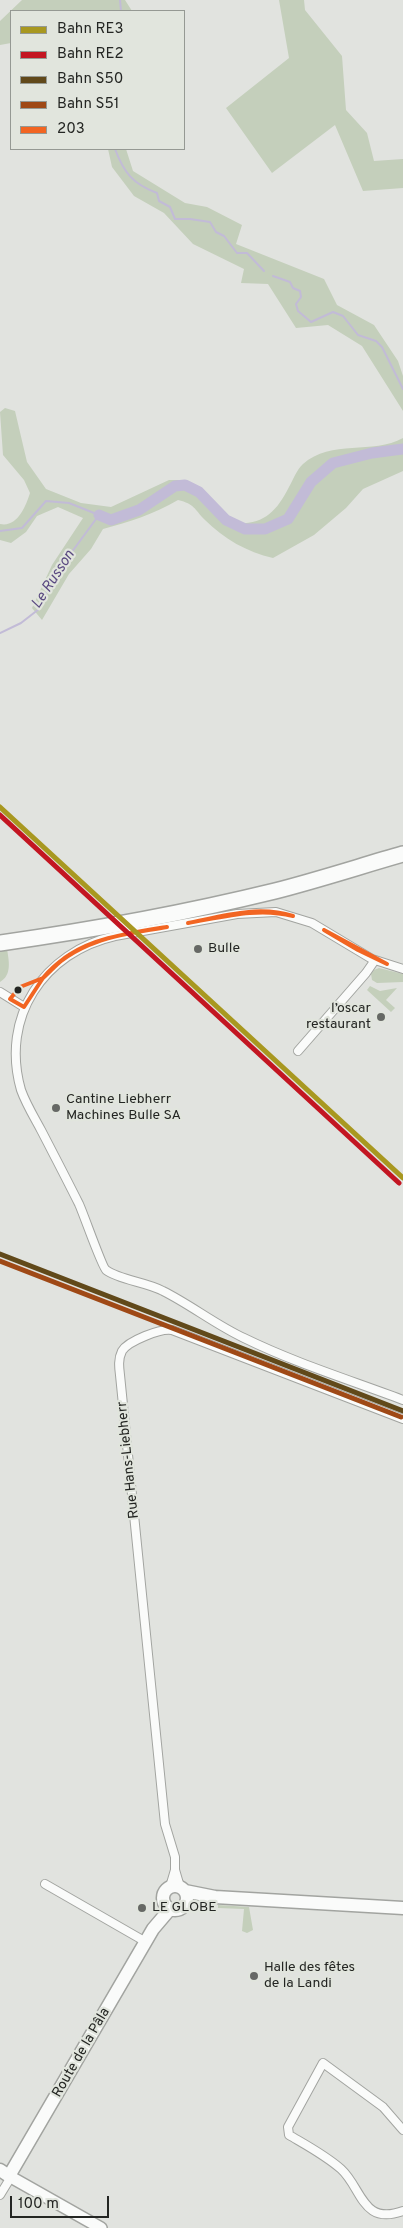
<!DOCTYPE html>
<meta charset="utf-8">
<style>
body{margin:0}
#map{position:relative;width:403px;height:2228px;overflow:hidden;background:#e1e3df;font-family:Overpass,sans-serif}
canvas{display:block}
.legend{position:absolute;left:10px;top:10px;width:175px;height:140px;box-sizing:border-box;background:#e1e5dd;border:1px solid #959993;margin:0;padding:6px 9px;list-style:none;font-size:15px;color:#242623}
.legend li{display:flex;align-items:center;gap:10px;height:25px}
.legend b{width:25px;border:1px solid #959993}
.scale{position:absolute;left:10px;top:2196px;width:99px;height:22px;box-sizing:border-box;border:2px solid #242623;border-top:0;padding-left:6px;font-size:15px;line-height:18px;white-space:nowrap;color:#242623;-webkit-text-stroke:4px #e1e5dd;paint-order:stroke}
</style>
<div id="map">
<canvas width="403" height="2228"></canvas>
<ul class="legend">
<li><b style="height:6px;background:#a89820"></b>Bahn RE3</li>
<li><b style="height:6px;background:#c31622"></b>Bahn RE2</li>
<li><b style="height:6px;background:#61491a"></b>Bahn S50</li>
<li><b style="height:6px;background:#9f4916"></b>Bahn S51</li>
<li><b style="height:6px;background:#f26522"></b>203</li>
</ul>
<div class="scale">100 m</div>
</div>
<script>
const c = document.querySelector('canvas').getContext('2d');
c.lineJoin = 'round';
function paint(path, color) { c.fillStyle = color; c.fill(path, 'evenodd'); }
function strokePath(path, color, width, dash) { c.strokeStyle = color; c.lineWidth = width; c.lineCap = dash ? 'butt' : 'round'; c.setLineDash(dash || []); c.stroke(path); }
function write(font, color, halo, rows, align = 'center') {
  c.font = font + ' Overpass,sans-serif'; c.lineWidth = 4.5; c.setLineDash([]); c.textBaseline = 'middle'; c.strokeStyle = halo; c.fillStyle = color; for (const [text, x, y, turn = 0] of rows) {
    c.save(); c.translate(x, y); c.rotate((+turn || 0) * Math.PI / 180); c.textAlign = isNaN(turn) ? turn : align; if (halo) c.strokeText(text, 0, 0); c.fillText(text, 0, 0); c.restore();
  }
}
paint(new Path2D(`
 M22 0H125L132 11H11V43L0 45V21Z
 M279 0H304L305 10 342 56 346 110 367 133 374 161 403 159V188L363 191 335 125 272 173 226 108 289 58Z
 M108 149H126L133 171 185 203 207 207 242 225 236 244 324 279 337 305 374 325 398 361 403 376V411L362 346 328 325 296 328 268 284 241 283 244 269 193 244 164 213 134 196 112 167Z
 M5 408 15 411 27 462 46 489 81 503 111 507 169 480H186L212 501 232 523C262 526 276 513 289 487 293 480 297 469 303 464 331 439 373 455 403 438V471L363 489 346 508 314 535 273 558C247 552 224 539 205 520 194 509 195 504 178 500 154 514 129 522 103 529L91 549 69 574 42 620 32 608 52 565 83 518 58 507 37 516 26 532 11 543 0 540V524C17 528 26 506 30 493L24 480 3 455 0 412Z
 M7 949C9 961 12 975 0 982V950Z
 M379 968 403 974V982L377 983 372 980 371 974 374 970Z
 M370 986 380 991 397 988 386 1000 395 1008 391 1012 367 990Z
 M218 1905 249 1907 253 1930 247 1933 242 1931 244 1909 218 1908Z`), '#c4cfbb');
strokePath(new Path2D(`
 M120 0 121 11
 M115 149C124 173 133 184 157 193L159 201 170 207 175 219H190L210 222 216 232 224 236 237 253H247L264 271
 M273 276 290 282 293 288 300 291 301 297 296 304 298 311 311 322 333 312 343 316 358 335 376 341 382 347 403 389
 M0 531 22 528 46 501 69 503 99 515 63 564 48 589 39 609 21 623 0 633`), '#c2bbd7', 2);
strokePath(new Path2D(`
 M99 515 111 520 139 510 175 486 185 485 199 492 226 520 245 529H265L288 519 311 482 333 463 372 453 403 449`), '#c2bbd7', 11);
const street = new Path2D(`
 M403 969 372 959 312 923 276 912 237 914 115 936C44 952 0 1017 21 1090 26 1104 34 1117 41 1130 54 1155 67 1180 79 1204 84 1215 102 1267 106 1270 119 1280 147 1282 163 1291 191 1305 216 1325 244 1338 295 1363 350 1380 403 1400
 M0 992 24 1007
 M298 1051 366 973 375 960
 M45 1884 146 1942
 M170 1887 175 1870
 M180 1887 175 1870V1857L165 1824 120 1375C119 1367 118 1359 122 1351 128 1341 161 1328 172 1330L403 1419
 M403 2130 383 2107 323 2063 288 2127 289 2135C306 2145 325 2155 341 2169 362 2188 362 2226 403 2211
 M0 2195 11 2177`);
const secondary = new Path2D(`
 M9 2176 101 2228`);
const primary = new Path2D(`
 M163 1898a12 12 0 1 1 24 0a12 12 0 1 1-24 0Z
 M185 1891 215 1897 403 1908
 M0 2170 9 2176 153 1929 170 1909`);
const highway = new Path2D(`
 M0 943C93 930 185 913 275 891 318 880 361 866 403 854`);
strokePath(street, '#a2a4a0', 10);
strokePath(secondary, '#a2a4a0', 14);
strokePath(primary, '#a2a4a0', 15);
strokePath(highway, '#a2a4a0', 18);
strokePath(street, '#fafbfa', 8);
strokePath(secondary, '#fafbfa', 11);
strokePath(primary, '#fafbfa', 12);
strokePath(highway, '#fafbfa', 15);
strokePath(new Path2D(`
 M188 923C223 916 258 905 293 916
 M188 923C223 917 258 907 293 916
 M324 930 387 964
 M324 930 358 950 387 964
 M43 978 24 1007 10 999 20 987Z
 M43 978C75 940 121 934 167 927
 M43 978C52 970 59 961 69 955 98 936 134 933 167 927`), '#f26522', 4);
strokePath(new Path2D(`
 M0 807 403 1178`), '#a89820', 5);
strokePath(new Path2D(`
 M0 815 399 1183`), '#c31622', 5);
strokePath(new Path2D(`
 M0 1254 403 1411`), '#61491a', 5);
strokePath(new Path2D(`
 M0 1261 401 1417`), '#9f4916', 5);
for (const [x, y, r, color] of [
 [198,949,5,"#666865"],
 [18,990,4.5,"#242623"],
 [381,1017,5,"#666865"],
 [56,1108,5,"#666865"],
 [142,1908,5,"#666865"],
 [254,1976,5,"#666865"]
]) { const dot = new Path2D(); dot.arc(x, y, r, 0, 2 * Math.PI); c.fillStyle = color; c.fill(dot); strokePath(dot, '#e1e5dd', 2); }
write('14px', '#242623', '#e1e5dd', [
 ["Bulle",208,949],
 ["l’oscar",371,1009,"right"],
 ["restaurant",371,1025,"right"],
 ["Cantine Liebherr",66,1100],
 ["Machines Bulle SA",66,1116],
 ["LE GLOBE",152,1908],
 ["Halle des fêtes",264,1968],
 ["de la Landi",264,1984]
], 'left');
write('14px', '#242623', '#e1e5dd', [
 ["Rue Hans-Liebherr",129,1460,-96],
 ["Route de la Pâla",82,2053,-60]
]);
write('italic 15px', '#5a4a81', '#e1e5dd', [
 ["Le Russon",54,580,-57]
]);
</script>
